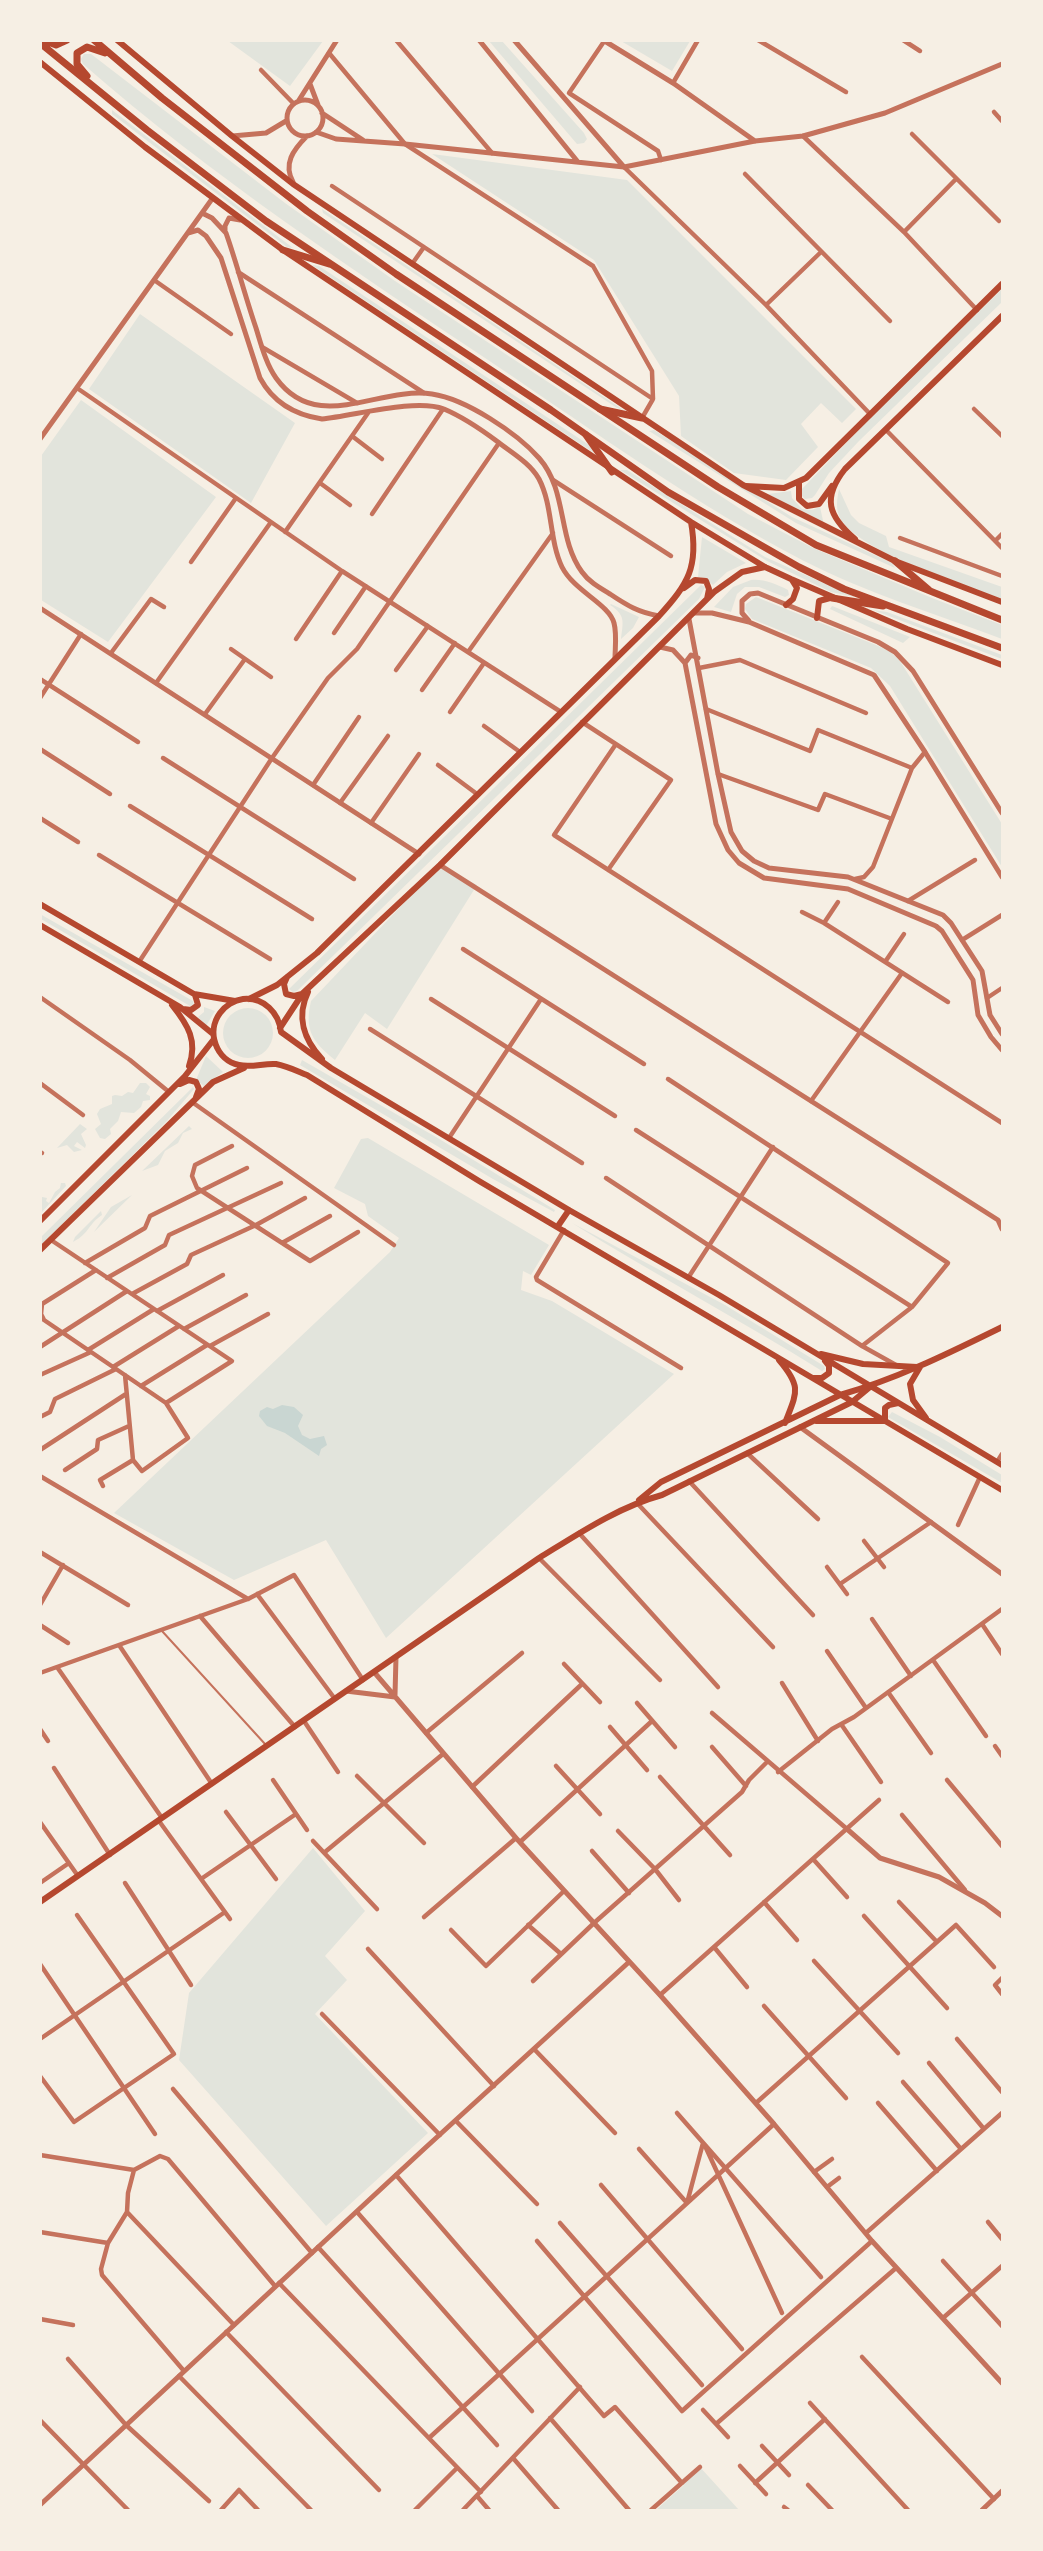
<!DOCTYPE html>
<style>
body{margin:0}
#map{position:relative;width:1043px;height:2551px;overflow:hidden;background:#f6efe4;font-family:"Noto Serif",serif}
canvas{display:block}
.frame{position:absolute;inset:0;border:42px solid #f6efe4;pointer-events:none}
</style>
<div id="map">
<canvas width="1043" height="2551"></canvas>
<div class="frame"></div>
</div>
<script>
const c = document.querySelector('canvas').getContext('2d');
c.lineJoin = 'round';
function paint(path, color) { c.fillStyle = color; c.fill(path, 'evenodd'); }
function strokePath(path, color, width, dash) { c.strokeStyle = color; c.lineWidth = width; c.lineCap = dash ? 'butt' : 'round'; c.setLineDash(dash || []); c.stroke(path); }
paint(new Path2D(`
 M228 41H323L290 86Z
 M489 41H502L584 133 587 139 584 143 577 144Z
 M621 41H690L672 71Z
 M84 54H91L285 203 395 281 748 514 813 548 932 598 1002 625V639C936 614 867 593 804 561 696 505 595 432 494 364 353 270 211 176 83 64L81 59Z
 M112 110 293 248 287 247 112 114Z
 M432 154 627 180 856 409 842 423 821 403 801 424 818 447 786 480 734 473 681 436 679 396 594 260Z
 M322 209 625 411 617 408 323 213Z
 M312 265 319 266 589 445 594 453Z
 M1002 289V302L859 441 829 473 815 495 812 498 805 499 802 496 801 490 883 405Z
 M140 314 295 423 251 503 89 389Z
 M81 400 216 497 108 642 41 600V456Z
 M654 430 792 517 892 563 895 568 796 523 649 431Z
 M620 470H627L765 557 855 597 831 592 767 561Z
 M839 489 851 515 859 523 886 536 889 547 1002 587V599C964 585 863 553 841 520 835 509 837 500 839 489Z
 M791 491 792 498 802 509 812 510 820 507 824 525 768 494Z
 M702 537 746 563 727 572 713 585 704 578 698 577Z
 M751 580C765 579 775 584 788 590L789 595 785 597 759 587H745L737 594 731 612 714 607 733 587Z
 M701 585 705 587 699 599 297 991 293 992 289 989Z
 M756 597 876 645 891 652 900 661 1002 824V867L890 686 871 668 752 619 745 609 746 604Z
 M611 604 639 617 633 628 621 639C623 622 626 615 610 605Z
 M832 606 910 637 903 643 830 609Z
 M873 610 887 612 1002 655V659Z
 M440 865 477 885 387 1029 365 1013 335 1060C313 1042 304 1031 311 1001Z
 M40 914 193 1001 194 1005 190 1006 41 919Z
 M204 1007 215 1011 206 1026 198 1017 204 1012Z
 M223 1033a25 25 0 1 1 50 0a25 25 0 1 1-50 0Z
 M206 1056 223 1072 204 1086 196 1080Z
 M302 1060 436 1137 555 1210 554 1212 493 1179 300 1065Z
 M140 1083H146L150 1087 146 1094 150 1096V1100L143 1101 141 1107 134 1113 121 1112 118 1121 110 1129 111 1134 105 1139 100 1138 95 1129 101 1124 97 1114 100 1109 112 1104V1096L115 1095 122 1096 128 1092 133 1093Z
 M193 1087 194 1089 166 1122 41 1245V1237Z
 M80 1124 87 1129 81 1134 86 1145 85 1148 77 1142 74 1146 82 1150 74 1152 67 1145 57 1148Z
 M189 1126 192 1129 183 1133 178 1143 165 1151 158 1165 142 1171Z
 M368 1138 549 1245 531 1275 523 1271 521 1290 552 1301 674 1374 386 1638 326 1540 234 1580 114 1513 390 1252 399 1238 368 1216 365 1204 334 1188 361 1139Z
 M61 1183H65L66 1186 41 1213 42 1197 47 1198 46 1201 49 1203 55 1192 60 1188Z
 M132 1195 94 1232 111 1207Z
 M101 1211 102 1215C88 1224 90 1233 73 1242L75 1237Z
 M572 1223 725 1305 824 1366 825 1369 822 1371C740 1320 654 1274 572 1223Z
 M892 1412 940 1437 1002 1475V1483L888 1417Z
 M313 1848 365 1911 325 1956 347 1980 315 2014 428 2133 326 2226 179 2060 189 1993Z
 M699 2466 739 2510H656L684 2485 682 2482Z`), '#e2e4dc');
paint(new Path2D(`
 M282 1405 294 1407 303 1415 298 1426 302 1435 310 1439 324 1436 327 1445 321 1449 319 1456 285 1433 267 1426 259 1416 260 1411 267 1407 273 1409Z`), '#c9d6d2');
strokePath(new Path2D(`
 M162 1631 265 1744`), '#c5725c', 2);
strokePath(new Path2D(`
 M396 40 492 153
 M758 40 846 92
 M903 40 920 51
 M329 53 405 144 593 266 652 371 653 399
 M261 70 293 103
 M673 83 698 40
 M569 93 658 151 661 160
 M569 93 605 40
 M994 112 1002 121
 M912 134 999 221
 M803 136 904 232 977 310
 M624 167 766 305 870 414
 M745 174 890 321
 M332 186 653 399
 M904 232 956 179
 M412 264 424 247
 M238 272 424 393
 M154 280 231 334
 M766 305 821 252
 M262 347 357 403
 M77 388 342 571 561 712
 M974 409 1002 436
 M642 418 653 399
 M886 430 1002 548
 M352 436 382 459
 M553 480 671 556
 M320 483 350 505
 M372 514 443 409
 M285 532 368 413
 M900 538 1002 576
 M995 541 1002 534
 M191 562 236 498
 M334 633 366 586
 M296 639 342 571
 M231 649 271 677
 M468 652 553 533
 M111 653 151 599 164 607
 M699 668 740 660 866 713
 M396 670 428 626
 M40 679 138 742
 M156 683 271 522
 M422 690 455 643
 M40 698 81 634
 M706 709 810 751 818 730 912 768
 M450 712 484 663
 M205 714 245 659
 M582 722 671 780 608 870
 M484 726 520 752
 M616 744 554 835 1002 1123
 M40 749 110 794
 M163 758 354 879
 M438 765 477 794
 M718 774 818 810 825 794 892 819
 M313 785 359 717
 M340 803 388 736
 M130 806 312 919
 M40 818 78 842
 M371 823 419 754
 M99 855 270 959
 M855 879 864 877 873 867 912 768 925 752
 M908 901 975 860
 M838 902 824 923 948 1002
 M802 912 824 923
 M962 940 1002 915
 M463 949 644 1064
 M139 962 272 758 328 678 357 649 499 443
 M885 962 904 934
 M40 997 130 1060 169 1092
 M987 998 1002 988
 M431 999 615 1116
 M370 1029 582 1163
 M668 1079 948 1263 912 1307 862 1346
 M40 1083 83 1115
 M811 1101 902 973
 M192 1102 394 1245
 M636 1130 912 1307
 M449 1138 541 999
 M232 1146 195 1165 192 1176 197 1188 310 1261 358 1232
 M40 1152 42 1153
 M606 1178 862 1346 896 1365
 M564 1230 536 1277 537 1280 681 1368
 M51 1240 232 1361 166 1403
 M282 1243 330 1216
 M85 1263 145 1228 150 1216 247 1168
 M96 1270 42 1304 41 1314 44 1320 166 1403 188 1438 142 1471 133 1460
 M107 1278 165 1245 169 1235 281 1183
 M688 1278 773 1147
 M132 1294 187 1264 191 1255 256 1225 305 1198
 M157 1311 223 1275
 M184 1329 246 1295
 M210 1346 268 1314
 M40 1347 127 1291
 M88 1350 154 1309
 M113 1367 179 1326
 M40 1375 91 1352
 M141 1386 207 1345
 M40 1417 50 1412 55 1399 116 1369
 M40 1450 126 1394
 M747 1453 818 1519
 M997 1462 1002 1454
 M65 1470 97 1449 98 1440 129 1426
 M40 1476 248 1599
 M689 1481 813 1615
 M103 1486 100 1480 133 1460 125 1375
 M637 1503 773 1647
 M958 1525 980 1477
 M579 1533 718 1687
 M864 1541 884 1567
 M40 1552 128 1605
 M539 1558 660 1680
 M827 1567 847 1594
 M840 1584 931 1522
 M257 1594 335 1699
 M40 1605 63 1565
 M200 1616 295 1727
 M872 1619 911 1676
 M982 1624 1002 1654
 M40 1625 68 1643
 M119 1645 212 1784
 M827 1651 866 1708
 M933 1660 986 1736
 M564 1664 600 1702
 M57 1667 162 1818
 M40 1673 248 1599 294 1575 363 1680
 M782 1683 818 1741
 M888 1692 931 1753
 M637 1703 675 1747
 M712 1713 847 1829
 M304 1721 338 1772
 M841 1724 881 1782
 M610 1727 647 1770
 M40 1729 48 1741
 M426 1733 522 1653
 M995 1746 1002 1756
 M712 1747 746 1786
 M556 1766 600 1814
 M54 1768 110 1855
 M778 1772 832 1729 854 1717 1002 1609
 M357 1776 424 1843
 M660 1777 730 1855
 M273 1780 307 1830
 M947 1780 1002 1846
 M472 1787 582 1684
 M226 1812 276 1879
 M902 1815 965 1890
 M159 1821 230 1919
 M40 1822 78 1876
 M618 1831 655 1869 679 1900
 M313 1841 377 1909
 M520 1842 652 1721
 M592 1851 629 1893
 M325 1852 443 1754
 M813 1859 847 1897
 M201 1879 296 1814
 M40 1883 69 1863
 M125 1883 191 1985
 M764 1902 797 1940
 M899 1902 937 1942
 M864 1916 947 2008
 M424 1917 516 1838
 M528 1925 561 1954
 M451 1930 486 1966 564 1891
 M714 1947 747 1987
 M368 1949 494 2086
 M814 1961 898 2053
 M40 1964 155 2134
 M1002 1978 995 1985 1002 1994
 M533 1981 594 1923 742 1792 749 1780 767 1762
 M660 1995 879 1800
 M764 2006 846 2098
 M322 2014 440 2135
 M40 2039 225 1912
 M957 2039 1002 2092
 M534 2049 615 2133
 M929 2063 984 2129
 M40 2076 74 2122 174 2054 77 1915
 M903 2082 961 2149
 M173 2089 312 2253
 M756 2103 956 1925 994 1967
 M878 2103 937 2171
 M677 2113 821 2277
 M456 2121 537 2204
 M706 2148 782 2313
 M639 2149 687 2203
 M40 2155 134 2170 160 2156 168 2159 275 2286
 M134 2170 128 2193 127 2212 108 2243 101 2269 102 2275 184 2371
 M814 2172 832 2159
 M396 2175 604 2416 615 2407 682 2483
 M601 2185 742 2349
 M827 2187 839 2178
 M687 2203 703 2143
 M127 2212 234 2325
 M357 2212 532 2411
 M988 2222 1002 2239
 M560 2223 702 2385
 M40 2232 108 2243
 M866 2233 1002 2113
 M537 2241 682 2411 872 2241
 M318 2247 497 2445
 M943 2261 1002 2326
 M279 2283 481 2492
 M943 2318 1002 2266
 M40 2319 73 2325
 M226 2332 379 2490
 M862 2357 994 2499
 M68 2359 126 2425 209 2501
 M179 2376 311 2510
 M810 2403 908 2510
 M703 2410 728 2437
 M550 2418 629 2510
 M40 2420 128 2510
 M716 2424 896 2268
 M429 2438 774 2124
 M762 2446 789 2475
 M513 2458 558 2510
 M740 2466 766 2494
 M755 2483 825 2419
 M808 2485 832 2510
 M477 2496 489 2510
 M784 2507 788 2510
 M221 2510 239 2490 258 2510
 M415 2510 457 2468
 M463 2510 580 2387
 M651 2510 700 2467`), '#c5725c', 4.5);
strokePath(new Path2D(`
 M479 40 578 162
 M514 40 624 167
 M603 40 673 83 755 141
 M310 84 318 105
 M287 118a18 18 0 1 1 36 0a18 18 0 1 1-36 0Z
 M299 100 337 40
 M322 113 363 140
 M316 132 336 139 405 144 624 167 755 141 803 136 885 113 1002 64
 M232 136 266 133 286 121
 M293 182C283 164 293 150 307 136
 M202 213 212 218 226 233C237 264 245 296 256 328 261 344 266 364 276 378 317 435 378 386 432 394 466 399 517 433 539 458 568 491 557 538 582 572 589 582 600 588 610 594 628 606 638 612 659 616
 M225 231V226L229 218 240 220
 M188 233 198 230 206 236 221 258 260 378C273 402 295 415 322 419 354 416 415 398 444 409 463 417 482 430 498 442 512 453 530 463 539 479 553 506 549 540 562 567 574 591 609 604 614 623 617 634 615 648 615 659
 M40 439 212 199
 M40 608 419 854
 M694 613H712L749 622 874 675 925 752 1002 877
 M689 619 718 774 731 832 742 851 754 861 769 868 848 877 943 915 951 923 982 971 990 1015 1002 1034
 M749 621 742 613V601L750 594 758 593 878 642 895 652 913 671 1002 813
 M660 647 673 650 685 663 716 824 728 850 739 863 764 878 848 889 936 926 942 931 973 980 978 1015 991 1037 1002 1050
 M685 663 691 655 698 658
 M440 865 998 1220 1002 1229
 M800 1427 1002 1574
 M374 1672 516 1838 660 1995 774 2124 872 2241 1002 2383
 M346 1691 395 1697
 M395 1695 396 1657
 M847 1829 880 1858 939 1877 985 1903 1002 1916
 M40 2505 424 2149 629 1962
 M982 2510 1002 2491`), '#c5725c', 5);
strokePath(new Path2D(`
 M117 40 232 136 293 184 743 485 895 561 1002 602
 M40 62 145 147 283 250 691 522 765 567 791 579 907 629 1002 665
 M799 483V499L807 506 819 504 832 486
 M746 486 784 488 806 478 1002 284
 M855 539C828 516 822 498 845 469L1002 316
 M684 588 695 580 706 581 709 589 707 599
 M786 605 793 599 797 588 792 580
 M817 618 819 601 830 598
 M40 904 194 994 235 1001
 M40 925 180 1007 213 1034
 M287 977 284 984 286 994 294 996 302 994
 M308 992C296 1017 304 1040 322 1059
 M249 999 277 985 317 953 659 616C688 584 699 567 691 522
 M172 1005C188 1025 198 1041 189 1066
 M183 1009 191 1010 198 1005 195 995
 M280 1028 303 993 440 865 714 592 742 572 765 567
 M180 1084 189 1080 196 1082 199 1089 196 1097
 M40 1221 185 1076 214 1039
 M558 1226 569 1210
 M40 1250 213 1082 244 1068
 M821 1354 863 1364 917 1367
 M779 1360C802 1387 797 1392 785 1423
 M920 1367 910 1384 913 1400 926 1418
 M813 1378H822L829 1373V1366L825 1361
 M816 1421H885V1408L889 1405 898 1403
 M1002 1465 719 1295 569 1210 331 1068 281 1032C279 1013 264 997 243 999 234 1000 225 1006 220 1013 206 1032 216 1060 239 1065 251 1068 264 1063 276 1064 287 1066 297 1071 307 1075L479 1181 1002 1490
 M639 1500 661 1482 840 1395C897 1379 949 1353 1002 1327
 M40 1902 539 1558C578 1534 618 1507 662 1495L852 1402 870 1387`), '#b5482f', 6);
strokePath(new Path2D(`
 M283 250 329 264
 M600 409 642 418
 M586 435 612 472`), '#b5482f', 7);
strokePath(new Path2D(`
 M43 40 56 45 67 40
 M94 40 162 98 307 211 396 274 718 487 816 545 1002 620
 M40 43 147 130 266 221 551 410 668 492 799 567 844 589 1002 648
 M87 76 77 64V53L87 47 105 53
 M895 561 929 590
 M832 598 883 606`), '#b5482f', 7);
</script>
